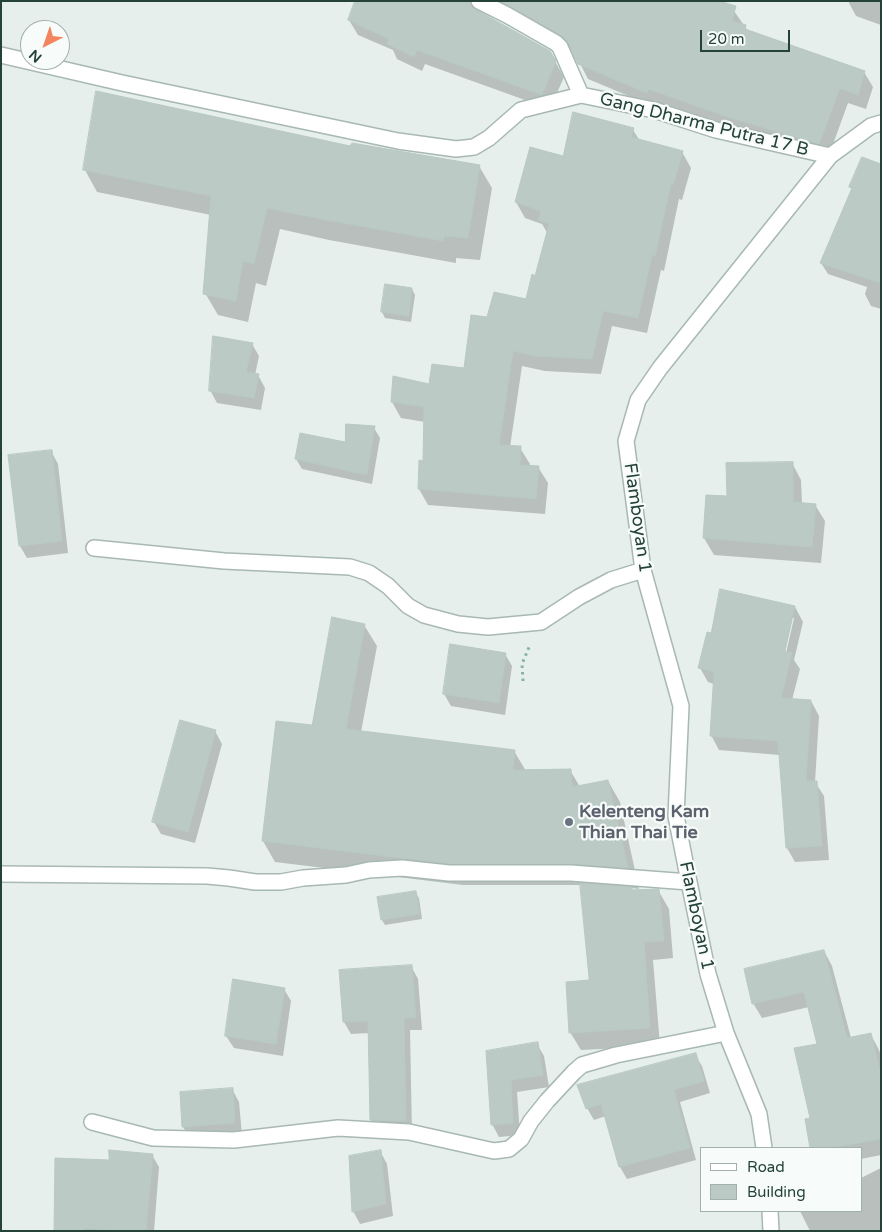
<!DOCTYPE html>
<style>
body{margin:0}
#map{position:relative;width:882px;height:1232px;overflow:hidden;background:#e6efeb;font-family:"Varela Round",sans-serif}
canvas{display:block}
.frame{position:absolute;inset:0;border:2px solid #24423a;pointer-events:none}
.legend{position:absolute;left:700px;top:1147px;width:162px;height:65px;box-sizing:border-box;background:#f7fbf9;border:1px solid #a3b1ad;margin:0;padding:6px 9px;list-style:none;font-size:15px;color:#24423a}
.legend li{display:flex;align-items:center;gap:10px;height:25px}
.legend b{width:25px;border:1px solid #a3b1ad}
.north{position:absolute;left:20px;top:20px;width:50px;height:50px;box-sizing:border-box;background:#f7fbf9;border:1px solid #a3b1ad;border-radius:50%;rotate:221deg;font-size:14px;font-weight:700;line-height:20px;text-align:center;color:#24423a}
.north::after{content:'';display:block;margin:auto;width:18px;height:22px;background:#f4845f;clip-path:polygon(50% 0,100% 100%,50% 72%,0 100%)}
.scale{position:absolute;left:700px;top:30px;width:90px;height:22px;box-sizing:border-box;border:2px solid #24423a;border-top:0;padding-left:6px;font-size:15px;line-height:18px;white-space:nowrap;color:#24423a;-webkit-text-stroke:4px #f7fbf9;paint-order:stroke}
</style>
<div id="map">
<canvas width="882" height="1232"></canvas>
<div class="frame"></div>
<ul class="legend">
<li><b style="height:6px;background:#fff"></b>Road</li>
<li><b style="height:14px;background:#bbcac4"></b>Building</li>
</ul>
<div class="north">N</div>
<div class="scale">20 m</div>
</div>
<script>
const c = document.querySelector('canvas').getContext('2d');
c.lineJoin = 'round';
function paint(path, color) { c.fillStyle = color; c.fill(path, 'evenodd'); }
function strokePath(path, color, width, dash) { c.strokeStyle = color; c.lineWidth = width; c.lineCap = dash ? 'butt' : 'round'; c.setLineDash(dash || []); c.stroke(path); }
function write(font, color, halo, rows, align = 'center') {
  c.font = font + ' "Varela Round",sans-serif'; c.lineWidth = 4.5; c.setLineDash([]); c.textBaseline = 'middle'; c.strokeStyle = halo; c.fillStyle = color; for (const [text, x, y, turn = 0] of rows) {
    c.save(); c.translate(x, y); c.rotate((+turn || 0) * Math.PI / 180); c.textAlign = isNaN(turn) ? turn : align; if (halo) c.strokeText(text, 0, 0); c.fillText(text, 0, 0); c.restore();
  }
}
paint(new Path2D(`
 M356 1H630L734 11 748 31 864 72 873 87 866 109 848 103 828 158 655 107 588 79 575 54 571 50 521 21 482 8 479 12 549 51 564 77 550 109 425 64 422 71 397 59 393 50 358 35 349 20Z
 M849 1H881V25L856 16 849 3Z
 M633 130 640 141 682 152 691 168 682 200 679 199 664 271 661 270 647 333 612 326 601 374 545 371 522 366 510 447 520 448 530 464 529 467H538L548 483 545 514 428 505 419 489 425 462V422L401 418 392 402 465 369 488 319 527 300 536 278 548 234 542 224 525 218 516 202 564 158Z
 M351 147 479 166 492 188 480 260 456 258V263L329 240 280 229 266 286 256 283 248 322 218 315 205 293 211 215 97 192 85 170Z
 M881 166V309L871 306 865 294 867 287 828 274 821 263 852 190 851 187Z
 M412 289 415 295 411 322 385 318 382 312Z
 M252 344 259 356 255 375H258L265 388 261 410 217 403 210 390Z
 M374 428 380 438 372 484 302 469 296 459 346 443Z
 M51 451 58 464 68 553 27 558 20 546Z
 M792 463 801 480 802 504 815 505 825 521 821 563 714 555 704 538 707 496 728 498Z
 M795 607 803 622 794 660 800 669 792 700 811 701 819 716 815 782 824 796 829 860 795 862 787 848 780 755 719 750 711 735 714 684 708 682 700 668 712 634ZM792 618H794L785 658 783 657Z
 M364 625 377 646 361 732 514 751 526 771 570 770 580 787 608 781 620 802 639 889 631 888 633 892 658 890 669 909 673 958 653 960 660 1046 581 1050 570 1032 590 982 581 885H463L275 862 263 841 313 727Z
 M505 654 512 666 505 715 451 706 444 694Z
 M215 731 222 744 195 843 161 834 154 822Z
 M415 892 419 898 422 919 385 925 382 920Z
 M824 951 832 966 851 1038 871 1035 879 1050 881 1056V1155L861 1159V1148H812L806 1120 811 1119 819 1045 809 1007 762 1018 753 1003Z
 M411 966 418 979 422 1030H410L412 1133 378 1132 371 1120 370 1033 351 1034 344 1022 341 971Z
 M284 989 291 1001 283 1056 234 1048 226 1036Z
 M537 1044 544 1056 549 1087 517 1092 520 1135 499 1137 492 1124 487 1052Z
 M695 1055 702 1066 710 1093 680 1102 696 1160 627 1179 620 1167 606 1116 594 1120 587 1108Z
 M232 1089 239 1102 242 1135 191 1139 183 1127Z
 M380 1151 387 1164 393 1216 360 1224 353 1211Z
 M152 1155 159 1167 154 1231H55L110 1161Z
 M881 1168V1231H810L800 1211H861V1178Z`), '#0003');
const building = new Path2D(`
 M355 1H470L471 6 475 9 550 51 556 61 542 95 417 50 414 57 387 44 389 39 348 20Z
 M500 1H719L736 6 732 21 746 25 745 29 865 71 858 95 840 88 819 144 731 118 648 89 647 93 578 64 568 43 562 36Z
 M96 91 350 146 352 143 480 165 468 238 444 236 443 241 316 218 267 208 254 264 243 261 236 301 203 294 211 196 83 170Z
 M573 112 634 128 631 137 683 151 673 185 671 184 655 256 652 255 638 318 603 311 592 359 536 356 513 351 499 445 521 446 520 465 539 466 536 499 418 489 419 460 423 461 424 407 391 402 393 376 429 384 432 364 464 368 471 315 487 317 494 292 526 299 532 274 535 276 549 224 538 220 541 211 515 202 530 147 563 156Z
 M862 157 881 164V283L820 263 852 188 849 187Z
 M385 284 412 288 409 316 381 312Z
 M213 336 253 343 246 372 259 374 254 398 209 391Z
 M346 424 375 426 367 475 295 459 300 433 345 442Z
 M52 450 62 541 19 546 8 455Z
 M793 462V502L816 504 812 547 703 538 706 495 727 496 726 463Z
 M720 589 795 606 785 651 792 653 781 698 811 700 806 781H817L822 846 786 848 778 741 710 736 714 672 698 668 707 632 711 633Z
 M332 617 365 624 346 729 515 750 513 770 571 769 572 787 608 780 628 868 571 864H450L262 841 276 721 312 725Z
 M450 644 506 653 499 703 443 694Z
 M180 720 216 730 188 832 152 822Z
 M580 883 632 887V890L659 889 664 941 644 942 650 1028 569 1033 566 982 589 980Z
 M416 891 420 914 381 920 377 897Z
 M824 950 847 1038 871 1033 881 1075V1139L829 1148H810L805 1119 810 1118 794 1048 817 1044 804 992 752 1004 744 969Z
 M412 965 416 1018H404L406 1121 370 1120 368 1021 343 1022 339 970Z
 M233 979 285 988 276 1044 225 1036Z
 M538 1042 543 1075 511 1080 513 1123 491 1125 486 1051Z
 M696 1053 704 1081 674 1090 690 1148 619 1167 601 1104 586 1109 577 1085Z
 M233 1088 235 1123 182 1127 180 1092Z
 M109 1150 153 1154 146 1231H119L83 1228V1231H54L55 1158 109 1160Z
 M381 1150 386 1204 352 1212 349 1156Z`);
paint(building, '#bbcac4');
strokePath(building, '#b8c9c2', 1);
const minor = new Path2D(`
 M479 1 507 15 556 43 560 47 581 95
 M1 55 122 83 279 116 398 141 456 149 474 147 489 138 521 110 581 95 654 110 716 130 830 156
 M94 548 224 561 350 567 369 573 388 586 408 606 424 615 458 624 488 627 541 622 579 597 611 580 643 570
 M1 874 207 876 229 878 255 882H281L303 878 346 875 369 870 402 868 449 873H571L689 882
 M92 1122 153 1138 234 1140 338 1128 409 1132 494 1151 509 1149 521 1139 531 1121 547 1101 574 1072 582 1065 616 1055 726 1033
 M764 1148 759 1114 726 1033 708 974 689 882 676 816 681 706 643 570 626 441 638 400 660 368 830 156 871 126 881 123
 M770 1211 771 1231`);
strokePath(minor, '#a8b8b2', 18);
strokePath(new Path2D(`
 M523 681 522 664 530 645`), '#86b3a5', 3, [2.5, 4]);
strokePath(minor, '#fff', 15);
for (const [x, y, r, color] of [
 [569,822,5,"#6b7280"]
]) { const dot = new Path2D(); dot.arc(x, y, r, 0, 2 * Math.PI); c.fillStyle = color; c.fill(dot); strokePath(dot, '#f7fbf9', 2); }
write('18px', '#24423a', '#f7fbf9', [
 ["Gang Dharma Putra 17 B",704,125,14],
 ["Flamboyan 1",637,518,82],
 ["Flamboyan 1",696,916,78]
]);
write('bold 18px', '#5b616d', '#f7fbf9', [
 ["Kelenteng Kam",579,812],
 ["Thian Thai Tie",579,833]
], 'left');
</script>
